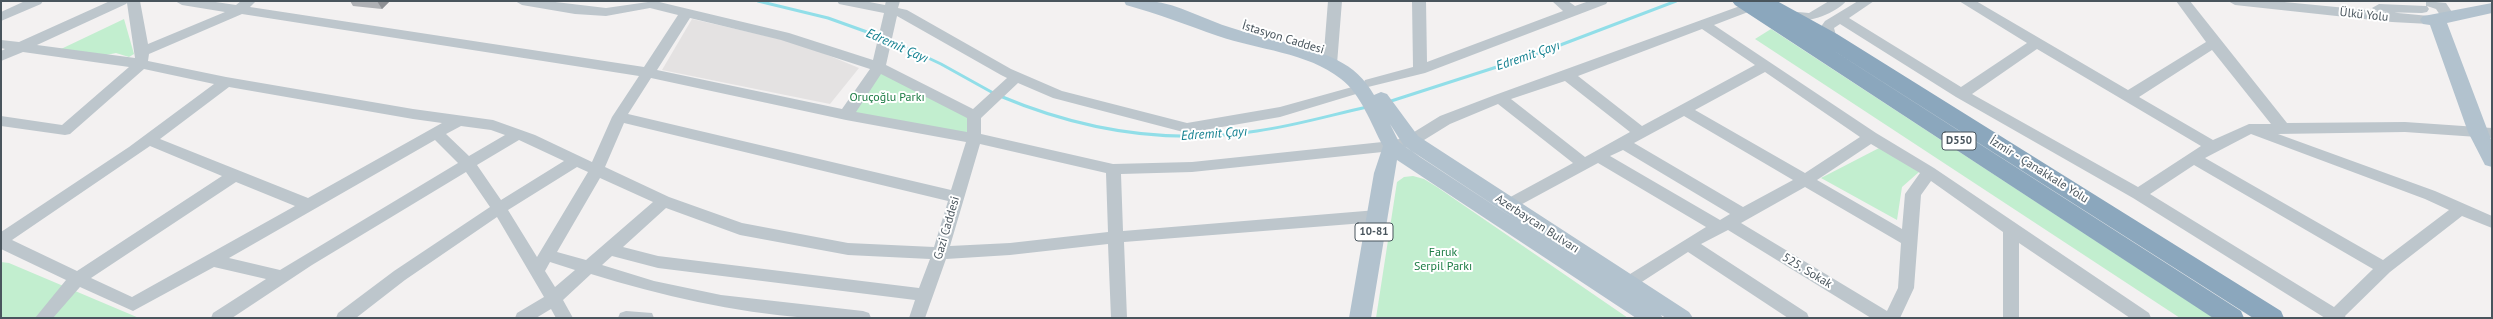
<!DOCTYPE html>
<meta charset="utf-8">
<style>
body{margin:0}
#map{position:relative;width:2493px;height:319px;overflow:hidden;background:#f3f1f1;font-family:"PT Sans",sans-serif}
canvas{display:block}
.frame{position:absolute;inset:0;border:2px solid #49555d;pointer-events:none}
</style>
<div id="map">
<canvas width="2493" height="319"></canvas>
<div class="frame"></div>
</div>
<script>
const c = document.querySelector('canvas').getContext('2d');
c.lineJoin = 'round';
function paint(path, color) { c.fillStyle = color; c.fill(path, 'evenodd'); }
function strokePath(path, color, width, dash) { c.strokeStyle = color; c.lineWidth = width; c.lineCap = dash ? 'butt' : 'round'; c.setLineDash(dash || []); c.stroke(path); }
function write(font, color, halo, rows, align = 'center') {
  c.font = font + ' "PT Sans",sans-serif'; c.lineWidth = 4; c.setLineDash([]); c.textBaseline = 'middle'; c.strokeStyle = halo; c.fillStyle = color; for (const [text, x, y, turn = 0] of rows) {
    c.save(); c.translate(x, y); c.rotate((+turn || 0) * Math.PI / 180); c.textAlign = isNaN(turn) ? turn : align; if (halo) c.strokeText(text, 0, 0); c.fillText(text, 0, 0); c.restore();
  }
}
paint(new Path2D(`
 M692 19 801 44 859 68 830 104 662 70Z`), '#e4e2e2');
paint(new Path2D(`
 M124 19 134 54 129 57 116 53 101 56 61 49Z
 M1771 29 2214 318H2180L1755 39Z
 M879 67 974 116V138L846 115Z
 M1881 147 1919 172 1902 187 1897 220 1821 178Z
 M1413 176 1424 179 1437 187 1628 318H1376L1397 182 1404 177Z
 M1 262 9 263 139 318H1Z`), '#c2eecf');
strokePath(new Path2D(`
 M758 1 828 18 881 37
 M888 39 941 64 995 94
 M1000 96C1083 131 1168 145 1257 131 1294 126 1331 115 1367 107
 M1388 102 1534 55 1676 1`), '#91dee8', 3);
paint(new Path2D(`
 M25 1H43L41 4 1 21V12Z
 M110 1H140L148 44 225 12 182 5 175 1H209L236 5 241 1H256L250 7 644 67 678 15 650 8 606 16 575 14 522 5 515 1H547L606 8 655 1 789 33 873 60 884 13 839 4 837 1H864L885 5 886 1H900L898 8 907 10 1011 69 1062 91 1187 123 1280 107 1363 84 1365 80 1413 67 1412 1H1426L1427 62 1563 11 1552 1H1568L1575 6 1589 1H1608L1606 4 1425 73 1368 87 1366 91 1280 117 1187 133 1053 98 1018 83 981 118V134L1113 164 1192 162 1392 141 1406 137 1440 116 1495 95 1751 2 1756 3 1758 6 1756 9 1714 25 1876 133 1934 168 2149 313 2151 318H2130L2019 243V318H2003V232L1931 181 1921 195 1914 288 1900 318H1871L1728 230 1701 244 1807 313 1809 318H1788L1688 252 1634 287 1628 289 1622 287 1620 283 1622 279 1706 227 1598 163 1513 209H1503L1500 205 1503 201 1573 163 1498 104 1450 124 1416 145 1392 151 1192 172 1121 174 1123 231 1377 210 1383 212 1385 216 1383 220 1377 222 1124 242 1127 318H1111L1108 244 1010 255 946 259 925 318H909L915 300 658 268 612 256 602 265 654 281 721 295 863 311 869 313 871 318C850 318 828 319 807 318 733 312 662 296 591 274L563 300 573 318H556L551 309 536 318H515L517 313 544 297 497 217 405 280 356 318H336L338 313 394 271 490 207 466 172 312 265 232 318H211L213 313 266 279 214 267 133 311 80 287 53 318H35L66 280 1 249V232L129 147 214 84 144 69 70 134 65 135 1 126V116L62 125 129 67 23 52 1 61V51L5 49 1 48V40L19 42ZM127 3 135 58 37 45 126 4ZM242 14 639 76 612 117 592 162 535 135 493 120 413 109 226 77 148 61 149 54ZM897 16 1001 75 1007 78 973 109 886 65ZM690 18 781 40 870 69 842 109 657 70ZM1702 29 1755 65 1642 126 1578 76ZM1765 72 1860 137 1805 173 1695 110ZM881 74 967 118V132L856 112ZM651 78 846 120 966 142 951 190 628 114ZM1565 81 1630 132 1585 157 1511 99ZM229 87 413 119 442 123 308 198 160 139ZM1684 116 1793 180 1743 207 1634 143ZM624 123 948 201 934 247 848 243 742 223 669 197 605 167ZM461 126 491 130 505 135 469 156 446 134ZM435 140 458 163 280 270 229 258ZM519 140 564 161 501 200 477 165ZM980 144 1106 173 1108 232 1010 243 950 246ZM1871 144 1920 173 1905 194 1902 229 1817 180ZM150 146 222 176 77 271 12 240ZM1623 150 1730 214 1720 220 1610 156ZM577 167 588 172 537 257 508 210ZM600 178 653 202 586 260 557 252ZM236 182 295 206 132 297 91 278ZM1805 187 1901 243 1898 288 1887 311 1741 223ZM666 208 740 235 848 255 930 259 919 288 658 256 623 247ZM550 262 575 270 555 287 545 271Z
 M1328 1H1342L1337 64 1330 69 1323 64Z
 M1829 1H1846C1837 14 1791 31 1780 15L1787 11 1809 13Z
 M1858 1H1874L1849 18 1961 87 2027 43 1959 1H1976L2128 90 2206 42 2176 1H2190L2287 123 2405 122 2492 128V138L2405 132 2278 134 2435 191 2492 216V228L2462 216 2390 272 2345 316 2346 318H2325L2133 198 1956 97 1840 24 1834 28 1837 39 1835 42H1825L1820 28 1825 21ZM2037 49 2201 146 2138 187 1972 94ZM2212 50 2271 124H2249L2213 140 2139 97ZM2251 134 2425 199 2449 210 2383 260 2205 158ZM2194 165 2373 269 2334 307 2150 194Z
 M2228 1H2274L2429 16 2436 20 2429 24 2392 22 2235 5Z
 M2426 1 2446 3 2456 18 2449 22 2444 21 2436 9 2427 6 2429 9 2427 12 2422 13 2379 12 2372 8 2379 4 2426 6Z
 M626 311 652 313 654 318H618L620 313Z`), '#bdc6cc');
paint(new Path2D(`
 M1124 1C1133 1 1142 0 1151 1 1179 4 1205 20 1232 28 1266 39 1305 44 1337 60 1353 68 1365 79 1374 95L1381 92 1387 94 1418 136 1689 312 1693 318H1666L1661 315 1663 318H1636L1397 160 1371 318H1349L1374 173 1383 146C1371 124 1361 94 1341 79 1307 52 1258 50 1218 36 1187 25 1158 14 1126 5ZM1390 124 1404 146 1524 225 1420 157 1399 142Z
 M2492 3V13L2447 23 2492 142V167L2485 165 2468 132 2430 25 2423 24 2420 20 2423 16 2429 15Z`), '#b2c2ce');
paint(new Path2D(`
 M1732 1H1777L1837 34 2281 311 2284 318H2253L1817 40 2241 311 2244 318H2213L1735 5Z`), '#8ba7bd');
paint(new Path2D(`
 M350 1H390L382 9 353 6Z`), '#afb1b5');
paint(new Path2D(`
 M377 1H390L382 9Z`), '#8e9094');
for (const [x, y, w] of [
 [1959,141,34],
 [1374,232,38]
]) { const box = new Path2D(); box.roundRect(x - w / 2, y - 9, w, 18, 3); c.fillStyle = '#fff'; c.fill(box); strokePath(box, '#49555d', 1); }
write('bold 11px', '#49555d', null, [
 ["D550",1959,141],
 ["10-81",1374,232]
]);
write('12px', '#49555d', '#fff', [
 ["Ülkü Yolu",2364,15,6],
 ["İstasyon Caddesi",1283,38,17],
 ["İzmir - Çanakkale Yolu",2039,170,32],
 ["Azerbaycan Bulvarı",1537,224,33],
 ["Gazi Caddesi",947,228,-74],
 ["525. Sokak",1807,271,31]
]);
write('12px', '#1c7c44', '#fff', [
 ["Oruçoğlu Parkı",887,98],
 ["Faruk",1443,253],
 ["Serpil Parkı",1443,267]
]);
write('italic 13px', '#138090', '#fff', [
 ["Edremit Çayı",897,46,24],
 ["Edremit Çayı",1528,56,-19],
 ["Edremit Çayı",1214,134,-4]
]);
</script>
